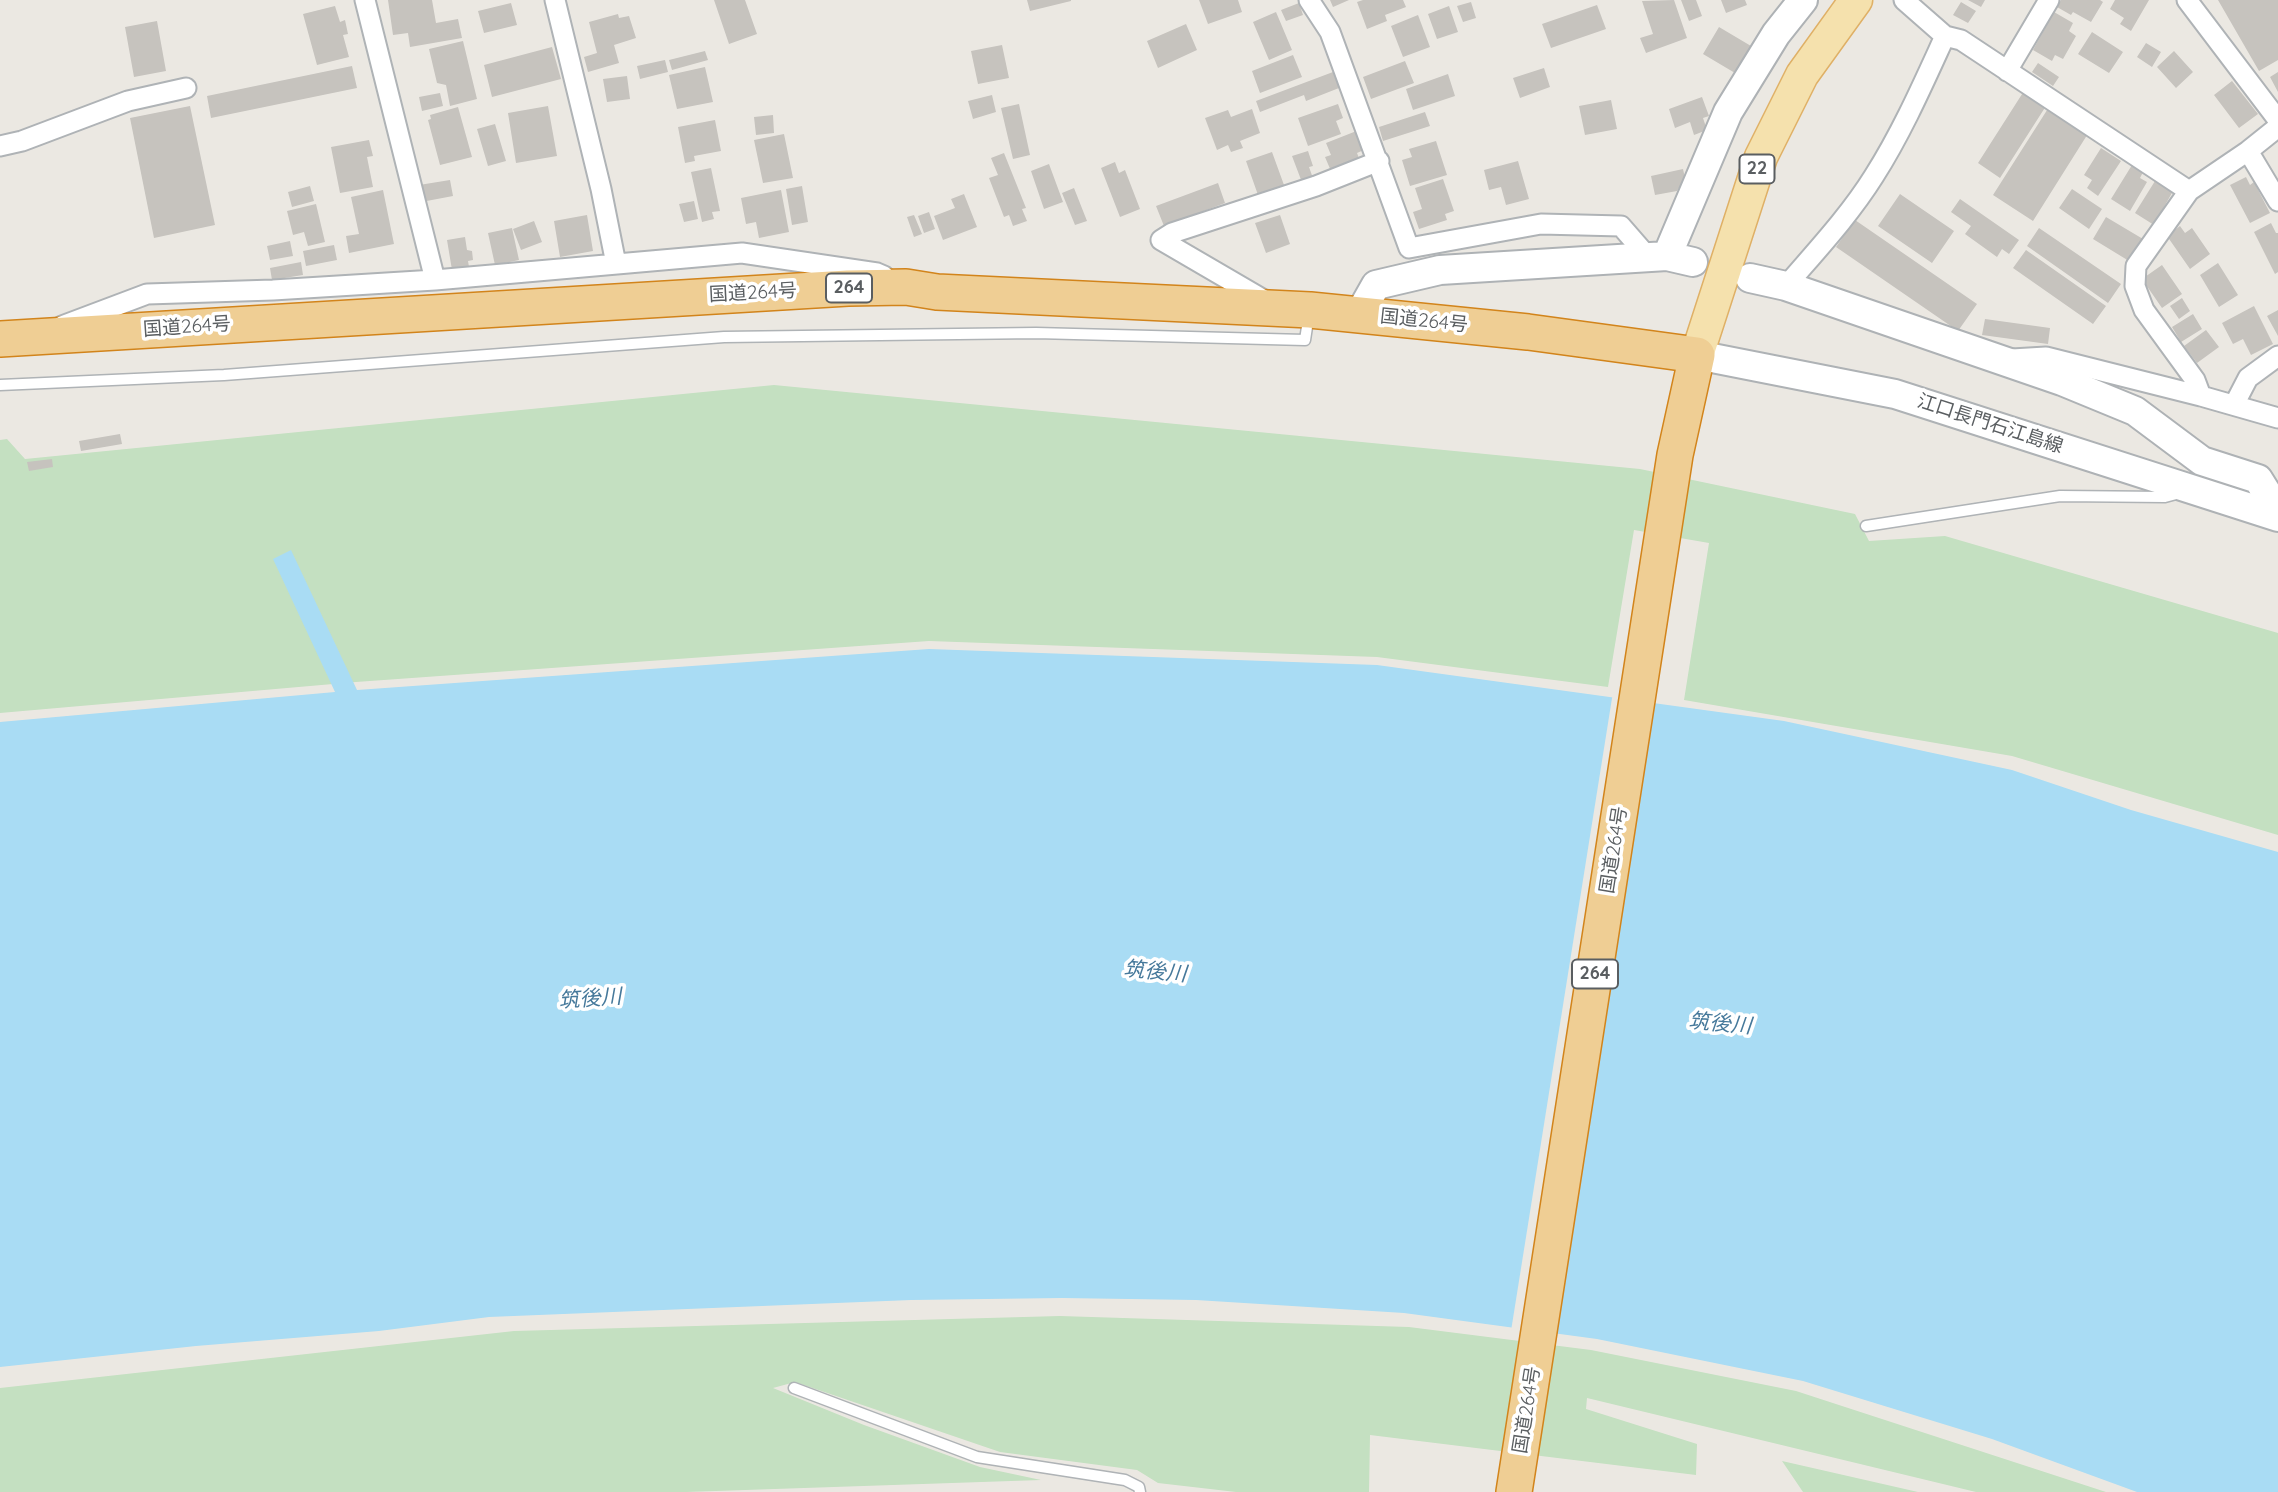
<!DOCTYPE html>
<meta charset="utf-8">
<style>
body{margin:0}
canvas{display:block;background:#ebe8e2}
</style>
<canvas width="2278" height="1492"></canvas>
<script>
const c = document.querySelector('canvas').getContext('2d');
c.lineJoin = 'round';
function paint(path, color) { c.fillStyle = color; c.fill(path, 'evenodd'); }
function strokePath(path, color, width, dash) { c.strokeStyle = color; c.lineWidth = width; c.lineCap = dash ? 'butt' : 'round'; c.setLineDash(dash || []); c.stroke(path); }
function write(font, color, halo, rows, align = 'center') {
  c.font = font + ' Quicksand,"Noto Sans JP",sans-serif'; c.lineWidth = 7; c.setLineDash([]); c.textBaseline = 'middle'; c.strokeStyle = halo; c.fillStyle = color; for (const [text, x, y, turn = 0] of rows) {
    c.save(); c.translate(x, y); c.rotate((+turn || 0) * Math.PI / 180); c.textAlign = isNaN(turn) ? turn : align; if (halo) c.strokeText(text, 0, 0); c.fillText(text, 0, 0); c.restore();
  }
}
paint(new Path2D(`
 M774 385 1640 469 1855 514 1869 541 1945 536 2278 633V835L2012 756 1684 700 1709 543 1634 530 1608 687 1377 657 929 641 356 682 0 713V440L7 439 25 459Z
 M1060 1316 1409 1327 1591 1350 1796 1391 2106 1492H1976L1587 1398 1586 1409 1697 1444 1696 1475 1370 1435 1369 1492H1236L1158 1483 1137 1470 1000 1452 795 1382 773 1388 864 1425 980 1467 1041 1480 686 1492H0V1388L514 1331Z
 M1782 1461 1918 1492H1803Z`), '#c4e0c1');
paint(new Path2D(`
 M291 550 357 690 929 649 1377 665 1784 721 2012 770 2131 810 2278 852V1492H2137L1992 1439 1803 1381 1597 1339 1404 1313 1196 1300 1062 1298 911 1300 489 1317 379 1331 196 1346 0 1367V722L335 692 273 559Z`), '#a9dcf4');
paint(new Path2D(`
 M1613 692 1650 698 1549 1336 1511 1331Z`), '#ebe8e2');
paint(new Path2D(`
 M388 0H432L436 23 458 19 462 38 410 47 408 33 393 35Z
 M714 0H745L757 34 729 44Z
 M1027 0H1071V1L1030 11Z
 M1199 0H1238L1242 12 1208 24Z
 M1330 0H1349L1333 7Z
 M1363 0H1403L1406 7 1385 15 1387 21 1367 29 1357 2Z
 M1674 0 1687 38 1646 53 1640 38 1653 34 1642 1Z
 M1681 0H1696L1702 16 1689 21Z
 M1721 0H1745L1747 5 1726 13Z
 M1968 0H1985L1981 7Z
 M2061 0H2100L2103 2 2091 22 2073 12 2071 15 2057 7Z
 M2115 0H2149L2131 31 2120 24 2124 18 2110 9Z
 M2218 0H2278V60L2259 71Z
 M1471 2 1476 18 1463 22 1457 6Z
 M1961 2 1976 11 1968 23 1953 15Z
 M511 3 517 25 484 33 478 11Z
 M1299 3 1303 15 1286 21 1281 10Z
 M1597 5 1606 29 1551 48 1542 24Z
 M335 6 340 22 345 20 348 34 343 35 349 57 317 65 303 14Z
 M1449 6 1458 32 1437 39 1428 14Z
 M1276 12 1292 50 1269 60 1253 22Z
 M2054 12 2073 23 2069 31 2076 36 2063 59 2055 55 2052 61 2033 50Z
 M618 14 619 18 629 16 636 38 614 45 619 63 588 72 584 57 597 53 589 22Z
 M1418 15 1430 47 1403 57 1391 26Z
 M157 21 166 71 134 77 125 27Z
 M1186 24 1197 50 1158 68 1147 41Z
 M1719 27 1751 46 1735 73 1703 54Z
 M2092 32 2123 52 2109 73 2078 54Z
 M463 41 477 99 450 106 446 85 437 83 429 49Z
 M2146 43 2161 52 2152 67 2137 57Z
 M1002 45 1009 78 978 84 971 51Z
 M552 47 561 79 492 97 484 65Z
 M705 51 708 60 672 70 669 60Z
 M2174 51 2193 72 2176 88 2157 67Z
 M1293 55 1302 77 1260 93 1252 71Z
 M665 60 668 72 640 79 637 66Z
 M1405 61 1414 83 1371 99 1363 77Z
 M2038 63 2059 77 2053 86 2032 72Z
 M352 66 357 88 211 118 207 96Z
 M705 67 713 102 677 109 669 75Z
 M1544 68 1550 87 1520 98 1513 78Z
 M1333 72 1339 88 1306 101 1304 95 1260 112 1256 101Z
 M2278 72V92L2270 77Z
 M1448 74 1455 96 1413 110 1406 89Z
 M627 76 630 99 607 102 603 79Z
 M2232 81 2258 114 2239 128 2214 95Z
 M2024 91 2046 106 2000 178 1978 163Z
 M440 93 443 106 422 111 419 97Z
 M992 95 996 112 973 119 968 101Z
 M1702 97 1709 116 1703 118 1707 130 1694 135 1690 122 1675 128 1669 109Z
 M1611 100 1617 129 1585 135 1579 106Z
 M1019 104 1030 155 1013 159 1001 108Z
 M1338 104 1343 118 1336 121 1341 134 1308 146 1298 118Z
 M190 106 215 225 154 238 130 118Z
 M548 106 557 156 516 163 508 113Z
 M458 107 472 157 440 165 428 120 431 119 430 115Z
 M2049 107 2089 132 2033 221 1993 195Z
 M1252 109 1260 133 1240 141 1243 148 1231 152 1228 145 1217 150 1205 118 1228 110 1231 117Z
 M1425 112 1430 126 1383 141 1379 127Z
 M773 115 774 133 756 135 754 117Z
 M715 120 721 151 694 156 695 161 685 163 678 127Z
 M495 124 506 161 488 166 477 129Z
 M1359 130 1366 149 1357 153 1360 161 1331 171 1325 157 1331 155 1326 143Z
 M784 134 793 178 763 183 754 140Z
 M369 140 373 156 367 157 373 187 340 193 331 147Z
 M1436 141 1447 175 1410 186 1402 160 1412 157 1409 149Z
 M2101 148 2121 161 2098 196 2087 188 2092 180 2084 175Z
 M1308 151 1313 166 1309 167 1314 181 1303 185 1292 156Z
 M1272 152 1284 185 1258 195 1246 161Z
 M1004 153 1026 208 1022 209 1027 221 1013 226 1009 215 1004 217 989 178 998 175 991 158Z
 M1518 161 1529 199 1506 205 1501 187 1489 190 1484 170Z
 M1115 162 1119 173 1125 170 1140 209 1120 217 1101 168Z
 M1049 164 1063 202 1044 209 1031 171Z
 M2132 165 2143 172 2140 178 2147 182 2130 211 2111 199Z
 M711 168 720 211 712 212 714 219 702 222 691 172Z
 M1683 169 1685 178 1677 191 1655 195 1651 176Z
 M2246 177 2250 185 2254 182 2270 213 2250 223 2230 185Z
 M1443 179 1454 211 1445 214 1447 220 1419 229 1413 212 1422 209 1415 188Z
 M450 180 453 196 416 203 413 186Z
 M2155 181 2173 191 2154 225 2135 213Z
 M1218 183 1225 203 1164 226 1156 206Z
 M310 186 314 201 292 207 288 192Z
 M802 186 808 222 792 225 786 189Z
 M1074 188 1087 221 1075 225 1062 193Z
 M2072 189 2102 209 2089 229 2059 208Z
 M383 190 394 244 349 253 346 236 359 234 351 197Z
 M781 190 789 232 759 238 756 222 746 224 741 198Z
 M964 194 977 227 943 240 934 216 955 208 951 199Z
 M1900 194 1954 231 1932 263 1878 226Z
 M1960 199 2019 240 2009 254 2002 249 1997 257 1965 234 1971 226 1951 212Z
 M694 201 698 219 684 222 679 204Z
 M316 204 325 242 308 246 304 232 293 235 287 211Z
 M929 212 935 229 924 233 918 216Z
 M587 215 593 251 560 257 554 221Z
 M914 215 922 234 914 237 907 217Z
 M1280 215 1290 244 1266 253 1255 223Z
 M2106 217 2143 239 2129 261 2093 239Z
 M1855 220 1977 304 1958 331 1836 247Z
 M534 221 542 242 521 250 513 229Z
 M2271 223 2276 233H2278V272L2275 274 2254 232Z
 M2180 226 2185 233 2192 228 2210 254 2190 269 2167 236Z
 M512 228 519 260 495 265 488 233Z
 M2039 228 2121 284 2108 303 2027 246Z
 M465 237 467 250 472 251 473 260 468 261 469 267 452 270 447 240Z
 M290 241 293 256 270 260 267 246Z
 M334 245 337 260 306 266 303 251Z
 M2026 250 2106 306 2093 324 2013 268Z
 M301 262 303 275 272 280 270 268Z
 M2218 263 2238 295 2219 307 2200 275Z
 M2162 265 2182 294 2162 308 2142 279Z
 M2182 298 2190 311 2179 319 2170 306Z
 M2254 306 2273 344 2251 355 2243 339 2233 344 2222 323Z
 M2278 310V336L2267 316Z
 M2193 314 2202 329 2181 342 2172 327Z
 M1985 319 2050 328 2048 344 1982 335Z
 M2206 330 2219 347 2197 363 2184 346Z
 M120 434 122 444 81 451 79 441Z
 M52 459 53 467 29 471 27 462Z`), '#c6c3be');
const lane = new Path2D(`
 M0 385 224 375 724 337 1036 333 1305 340 1309 314
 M1866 526 2060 496 2165 497 2180 493
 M794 1388 977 1457 1125 1480 1139 1487 1140 1492`);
const street = new Path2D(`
 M365 0 435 280
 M555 0 601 189 616 264
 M1309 0 1330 32 1409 248 1541 224 1621 226 1648 257
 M1904 0 1945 36 1961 40 2189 191 2248 151 2278 127
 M2187 0 2278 120
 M2007 71 2049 0
 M0 146 22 141 128 101 186 88
 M2248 151 2278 201
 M2189 191 2136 266 2135 286 2144 310 2195 380 2201 396
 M1786 286C1816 251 1849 216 1874 176 1902 132 1923 84 1945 36
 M1269 303 1161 240 1172 233 1316 186 1379 161
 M62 326 147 294 273 290 435 280 742 253 877 273 884 276
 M2012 359 2046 357 2201 396 2278 418
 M2234 405 2248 378 2278 356`);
const secondary = new Path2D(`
 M1667 256 1728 112 1776 34 1803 0
 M1750 278 1786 286 2062 381 2135 411 2202 461 2258 479 2278 511
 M1359 315 1376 285 1440 270 1667 256 1693 262
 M1697 355 1895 394 2278 517`);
const primary = new Path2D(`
 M1697 355 1761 157 1802 75 1856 0`);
const highway = new Path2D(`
 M0 339 848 288 906 287 937 292 1310 310 1528 332 1697 355 1675 455 1514 1492`);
strokePath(lane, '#afb3b6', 13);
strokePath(street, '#afb3b6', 23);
strokePath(secondary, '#aeb2b5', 32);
strokePath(primary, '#dfb066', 35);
strokePath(highway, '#d2841b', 38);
strokePath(lane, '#fff', 10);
strokePath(street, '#fff', 19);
strokePath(secondary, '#fff', 28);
strokePath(primary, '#f5e1ad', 32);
strokePath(highway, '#efce94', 35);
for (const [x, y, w] of [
 [1757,169,35],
 [849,288,46],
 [1595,974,46]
]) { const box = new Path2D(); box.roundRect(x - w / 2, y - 14.5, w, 29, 5); c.fillStyle = '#fff'; c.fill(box); strokePath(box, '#5a5e61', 2); }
write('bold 18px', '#5a5e61', null, [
 ["22",1757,169],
 ["264",849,288],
 ["264",1595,974]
]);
write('19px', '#5a5e61', '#fff', [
 ["国道264号",753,293,-3],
 ["国道264号",1424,321,6],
 ["国道264号",187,327,-4],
 ["江口長門石江島線",1990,424,18],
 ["国道264号",1614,850,-81],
 ["国道264号",1527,1410,-81]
]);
write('italic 21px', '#46799b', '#fff', [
 ["筑後川",1155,972,5],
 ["筑後川",590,999,-4],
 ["筑後川",1720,1024,5]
]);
</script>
